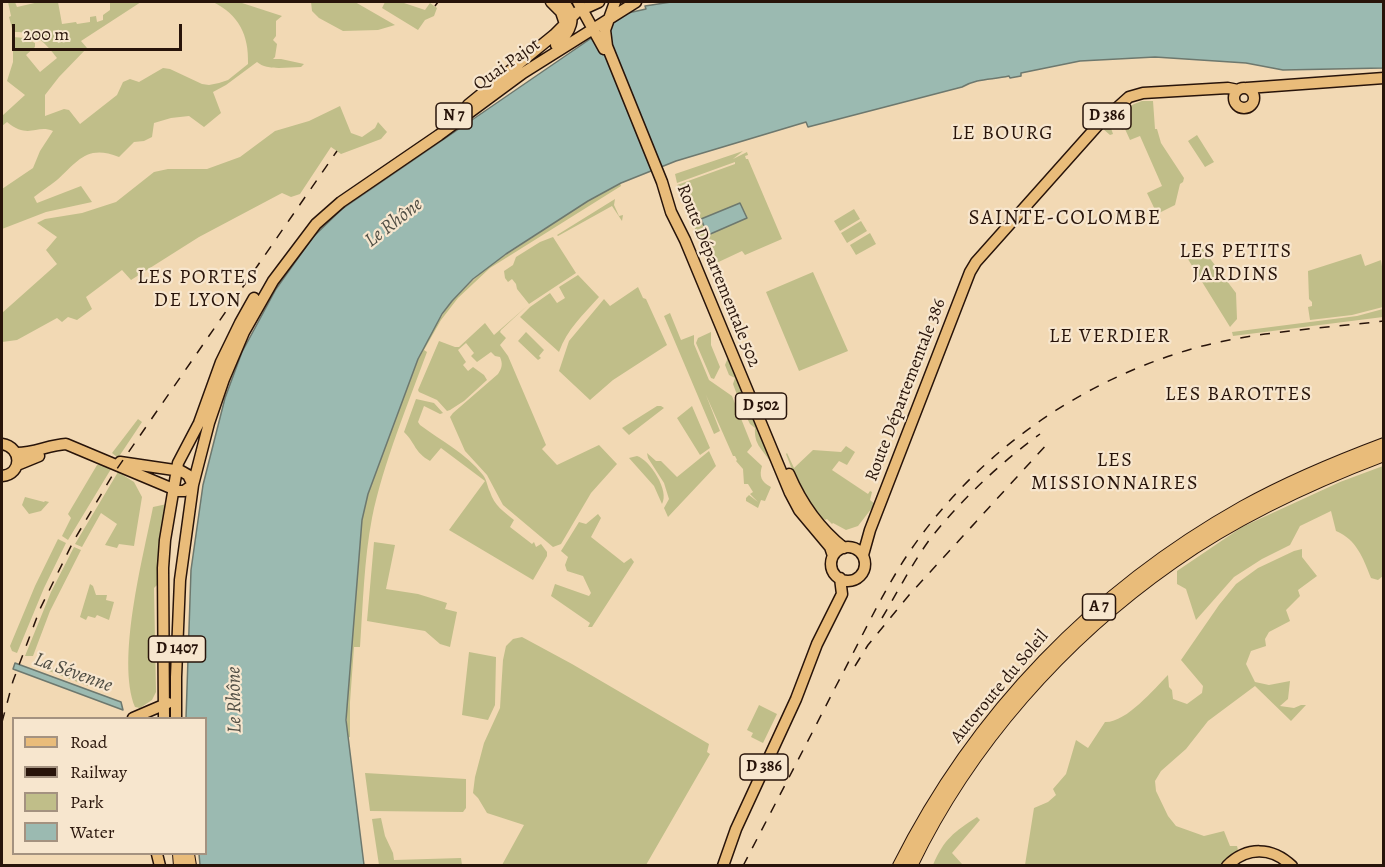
<!DOCTYPE html>
<meta charset="utf-8">
<style>
body{margin:0}
#map{position:relative;width:1385px;height:867px;overflow:hidden;background:#f2d9b4;font-family:Alegreya,serif}
canvas{display:block}
.frame{position:absolute;inset:0;border:3px solid #28140a;pointer-events:none}
.legend{position:absolute;left:12px;top:717px;width:195px;height:138px;box-sizing:border-box;background:#f7e6ce;border:2px solid #a49280;margin:0;padding:8px 10px;list-style:none;font-size:18px;color:#28140a}
.legend li{display:flex;align-items:center;gap:12px;height:30px}
.legend b{width:30px;border:2px solid #a49280}
.scale{position:absolute;left:12px;top:24px;width:170px;height:27px;box-sizing:border-box;border:3px solid #28140a;border-top:0;padding-left:8px;font-size:18px;line-height:21px;white-space:nowrap;color:#28140a;-webkit-text-stroke:4px #f7e6ce;paint-order:stroke}
</style>
<div id="map">
<canvas width="1385" height="867"></canvas>
<div class="frame"></div>
<ul class="legend">
<li><b style="height:8px;background:#e9bc7a"></b>Road</li>
<li><b style="height:8px;background:#28140a"></b>Railway</li>
<li><b style="height:16px;background:#c0be89"></b>Park</li>
<li><b style="height:16px;background:#9bbab1"></b>Water</li>
</ul>
<div class="scale">200 m</div>
</div>
<script>
const c = document.querySelector('canvas').getContext('2d');
c.lineJoin = 'round';
function paint(path, color) { c.fillStyle = color; c.fill(path, 'evenodd'); }
function strokePath(path, color, width, dash) { c.strokeStyle = color; c.lineWidth = width; c.lineCap = dash ? 'butt' : 'round'; c.setLineDash(dash || []); c.stroke(path); }
function write(font, color, halo, rows, align = 'center') {
  c.font = font + ' Alegreya,serif'; c.lineWidth = 4.5; c.setLineDash([]); c.textBaseline = 'middle'; c.strokeStyle = halo; c.fillStyle = color; for (const [text, x, y, turn = 0] of rows) {
    c.save(); c.translate(x, y); c.rotate((+turn || 0) * Math.PI / 180); c.textAlign = isNaN(turn) ? turn : align; if (halo) c.strokeText(text, 0, 0); c.fillText(text, 0, 0); c.restore();
  }
}
paint(new Path2D(`
 M8 2H15L17 7 39 2H58L62 24 76 22 77 24 90 22V17L96 16 97 22 103 20V15L110 10V2H141L81 41 87 48 59 77 45 95V116L64 109 69 110 80 124 117 95 123 82 130 79 139 82 163 68 170 69 202 84 209 85 219 83 228 80 248 64C249 35 239 15 213 2H239L282 16 276 21V36L273 40 277 44 275 57 273 59H281L304 64 301 67C287 67 267 71 257 62L226 85 213 92 221 113 204 127 189 116 171 118 154 123 152 137 144 141 134 142 119 157C87 144 78 161 57 180 50 186 41 191 34 197L37 203 81 186 92 202 46 212 2 229V189L33 168 40 151 53 131C36 124 29 140 7 122L2 126V116L25 95 7 81 13 62V37L25 38 35 43V47L26 55 40 72 57 58C45 42 34 31 13 32L9 17 11 16Z
 M311 2H355L395 25 378 30 343 31 319 18 312 11Z
 M385 2H401L425 10 430 3 437 8 434 16 425 20 418 30 382 8Z
 M1142 101H1153L1155 129H1157L1161 143 1184 178 1183 182 1180 184 1175 205 1157 214 1147 193 1162 186 1140 136 1130 140 1125 129 1122 130 1119 124 1111 128 1113 134 1110 135 1102 128 1123 120 1125 110 1134 104Z
 M340 106 351 133 362 137 375 128 378 122 387 132 381 139 341 154 331 147 300 194 291 197 282 193 199 237 131 280 122 270 86 297 92 309 77 320 68 317 62 322 57 318 17 340 2 342V313L57 264 46 250 57 237 37 223 45 219 82 213 116 202 154 172 168 169H207L240 157 275 131 309 121Z
 M1197 135 1214 162 1205 167 1188 141Z
 M743 151 733 159 747 152 748 155 745 156 746 159H748L782 239 745 255 742 251 710 266 677 185 735 164V162L677 183 675 174Z
 M620 183 621 186 490 268 458 298 441 320 424 350 427 352C408 404 383 464 372 518 364 560 363 604 360 647H354L350 702V737L347 738V693L362 520 368 494 418 359 435 326 452 301 486 268 588 201Z
 M615 199 614 205 619 216 623 215 622 221 612 206 558 236 557 235Z
 M854 209 860 219 840 231 834 221Z
 M861 221 867 231 847 243 841 233Z
 M870 233 876 244 856 255 850 245Z
 M553 237 576 273 529 304 517 289 516 284 512 279 508 282 505 278 504 271 513 265 516 257 540 242Z
 M1199 244 1236 293 1237 319 1230 327 1186 256 1192 254Z
 M1361 254 1365 266 1381 260 1383 273V307L1352 315 1310 320 1308 307 1312 306V302L1309 299 1308 271Z
 M813 272 848 351 799 371 766 292Z
 M578 275 599 297C583 315 567 329 559 352L520 317 530 307 550 293 557 303 565 298 559 287Z
 M638 287 643 298 646 299 667 345 613 380 590 400 559 371 569 341 604 299 610 306Z
 M527 306 501 330 500 332 506 338 500 345 508 356 546 445 542 449 557 465 599 445 617 464 591 493 561 544 553 547 503 505 487 475 465 451 450 417 453 413 498 374C502 368 503 364 500 357L495 356 491 352 477 362 471 356 474 353 466 343 458 350 466 362 463 365 468 371 473 367 484 375 487 380 464 401 450 410 447 411 437 400 419 392 418 390 439 341 455 347H459L485 323 494 335Z
 M1383 309V317L1233 336 1232 332 1357 316Z
 M670 313 681 340 694 335V344L709 380 732 396 752 446 747 452 762 466C759 476 761 482 771 487L765 501 761 500 758 508 746 501V498L749 495 758 502 750 494 753 492 748 484H744L743 469 736 461 737 460 735 456H733L706 395 720 431 714 434 664 316Z
 M716 330 722 336 781 476V484C777 477 775 468 770 461 761 448 754 444 755 428L750 424 743 410 745 404 739 400 733 384 735 378 729 375 725 365 729 355 725 346 721 344Z
 M526 332 544 350 539 356 541 358 538 360 518 341Z
 M711 332V345L720 367 714 379 711 378 696 343 698 338Z
 M416 399 434 403 443 413 440 414 424 406 418 422 420 425C441 441 466 453 483 475 487 480 487 486 490 492 494 505 504 512 514 520L510 527 532 544 534 542 536 547 541 544 547 552V556L533 580 449 530 485 481 441 448 430 461C414 452 416 444 404 432Z
 M657 406H661L664 408 629 435 622 428Z
 M692 406 710 448 700 455 677 418Z
 M138 419 142 422 118 458 112 453Z
 M846 446 855 452 847 465 839 461 832 470 868 494 870 491 872 492 870 500 875 504 858 526 846 530 833 523 832 524 827 519 825 520 816 514 796 480 786 454 787 453 794 468 813 450 841 452Z
 M709 451 716 466 668 517 664 508 669 499 664 483 648 458 647 453 656 461H661L677 477Z
 M637 456C650 460 670 491 662 504L654 486 629 458Z
 M97 465H101L111 469 68 540 62 536 71 518 68 514Z
 M1383 466V576L1378 580 1371 578C1363 558 1357 540 1336 531L1331 511 1300 526 1290 545 1262 559 1234 577 1196 620 1186 589 1177 584V571L1242 527 1340 482Z
 M118 472 134 482 142 497 134 546 119 544 117 548 105 545 117 524 101 513 82 547 75 544Z
 M25 497 44 502 45 501 49 502 41 511 29 514 22 505Z
 M167 504 158 584 154 588 156 692 152 700 140 708 135 707C116 660 143 558 153 507Z
 M598 514 601 518 591 537 624 563 631 558 634 562 592 627H588L590 623 551 596 555 584 589 596 591 593 583 576 567 571 565 565 568 557 561 551 579 522 586 524Z
 M58 539 66 543 44 588 17 653 12 651 10 646 35 586Z
 M374 542 395 545 386 589 418 594 447 603 445 609 457 612 450 647 440 644 425 631 367 621Z
 M74 547 81 550 50 611 33 656H25L51 592Z
 M1302 549V557L1317 576 1298 590 1300 596 1286 610 1290 621 1269 632 1265 639 1266 646 1251 651 1246 664 1255 682 1269 685 1290 681 1288 699 1280 706 1294 708 1301 705H1306L1291 721 1255 686 1208 721 1186 749 1161 771 1155 781 1156 791 1168 816 1176 826 1204 836 1224 831 1230 846H1237L1238 850 1219 865H1025L1034 808 1048 802 1056 795 1053 789 1066 774 1076 740 1088 748 1105 722C1126 723 1154 689 1168 675L1169 687 1172 690 1173 699 1187 704 1202 693 1203 686 1181 660 1219 605 1236 584 1258 568 1294 551Z
 M90 584 93 586 96 595H107L106 600 114 602 109 620 97 615 95 618 88 616 86 620 80 617Z
 M522 637 572 664 709 744 707 752 710 754 646 865H502L524 825 487 813 478 798 473 793 475 777 484 743 500 708 503 660 506 646 513 639Z
 M469 652 496 657 495 705 488 720 462 715Z
 M41 665 46 666 96 684 88 686 39 667Z
 M759 705 777 714 763 743 751 737 753 733 747 730Z
 M365 773 466 779V808L463 812 370 811Z
 M977 817 980 820 952 853 962 864 933 865C944 839 954 832 977 817Z
 M381 818 385 836 393 853 394 860 461 858 462 865H379L372 819Z`), '#c0be89');
const water = new Path2D(`
 M671 2H1383V68L1283 70 1246 63 1155 57 1080 61 1021 73V76L1010 78 1009 76C991 80 978 78 962 87L808 127 806 122 676 161 621 183 588 201 506 254 473 279 452 301 442 314 418 359 368 494 362 520 346 720 364 865H200L199 854H206V718H186L191 570 203 485 225 398 242 352 276 289 313 237 342 209 628 13 646 9 645 6Z
 M740 203 747 218 708 235 701 219Z
 M15 663 121 702 123 710 13 669Z`);
paint(water, '#9bbab1');
strokePath(water, '#6d786e', 1.5);
const major = new Path2D(`
 M551 2 561 12 565 24
 M578 2 604 49
 M615 2 605 30 607 46 662 182 671 212 685 240 790 493 799 510 830 547 833 556
 M556 45C570 33 579 17 563 2
 M1247 88 1384 78
 M1234 98a10 10 0 1 1 20 0a10 10 0 1 1-20 0Z
 M468 105 554 35 577 12 599 2
 M2 444C22 447 23 474 2 476
 M17 453C34 453 49 445 66 444L178 491H184L193 485
 M120 462 181 471 188 475 193 485
 M17 465 39 456
 M789 474C801 502 820 529 844 548
 M831 564a17 17 0 1 1 34 0a17 17 0 1 1-34 0Z
 M863 555 870 530 970 272 976 262 1099 124 1129 97 1143 93 1228 88 1238 90
 M133 718 168 703
 M164 718 163 568 165 540 178 463 199 423 221 362 240 323 254 298
 M176 718V677L180 580 193 485 209 423 224 379 244 332 273 281 316 224 341 202 439 135 523 73 636 2
 M157 854 160 866
 M723 866 736 829 796 699 817 644 842 594 840 578
 M1227 866C1247 846 1272 847 1292 866`);
const highway = new Path2D(`
 M179 854 180 866
 M188 854 190 866
 M899 866C975 714 1095 590 1243 507 1288 482 1336 462 1384 444
 M911 866C969 745 1063 639 1173 562 1237 517 1310 483 1384 455`);
strokePath(major, '#28140a', 13);
strokePath(highway, '#28140a', 14);
strokePath(major, '#e9bc7a', 10);
strokePath(highway, '#e9bc7a', 12);
strokePath(new Path2D(`
 M435 6 438 2
 M882 618C898 591 912 564 930 539 961 500 1000 463 1040 434
 M855 666 868 645 910 594 1048 443
 M2 722 13 681 40 609 73 542 112 476 337 151
 M743 866C774 806 805 747 835 688 858 645 878 601 904 560 972 456 1076 382 1195 348 1257 331 1320 329 1384 321`), '#28140a', 1.5, [10, 10]);
for (const [x, y, w] of [
 [454,116,36],
 [1107,116,48],
 [761,406,51],
 [1099,607,33],
 [177,649,57],
 [764,767,48]
]) { const box = new Path2D(); box.roundRect(x - w / 2, y - 13, w, 26, 4.5); c.fillStyle = '#f7e6ce'; c.fill(box); strokePath(box, '#28140a', 1.5); }
write('bold 16px', '#28140a', null, [
 ["N 7",454,116],
 ["D 386",1107,116],
 ["D 502",761,406],
 ["A 7",1099,607],
 ["D 1407",177,649],
 ["D 386",764,767]
]);
write('18px', '#28140a', '#f7e6ce', [
 ["Quai Pajot",507,65,-35],
 ["Route Départementale 502",718,276,68],
 ["Route Départementale 386",906,390,-69],
 ["Autoroute du Soleil",1000,687,-50]
]);
c.letterSpacing = '1.5px';
write('20px', '#28140a', '#f7e6ce', [
 ["LE BOURG",1003,134],
 ["LES PETITS",1236,252],
 ["JARDINS",1236,275],
 ["LES PORTES",198,278],
 ["DE LYON",198,301],
 ["LE VERDIER",1110,337],
 ["LES BAROTTES",1239,395],
 ["LES",1115,461],
 ["MISSIONNAIRES",1115,484]
]);
c.letterSpacing = '0px';
write('italic 20px', '#504e44', '#f7e6ce', [
 ["Le Rhône",394,223,-38],
 ["La Sévenne",73,673,20],
 ["Le Rhône",235,700,-91]
]);
c.letterSpacing = '1.5px';
write('21px', '#28140a', '#f7e6ce', [
 ["SAINTE-COLOMBE",1065,219]
]);
c.letterSpacing = '0px';
</script>
